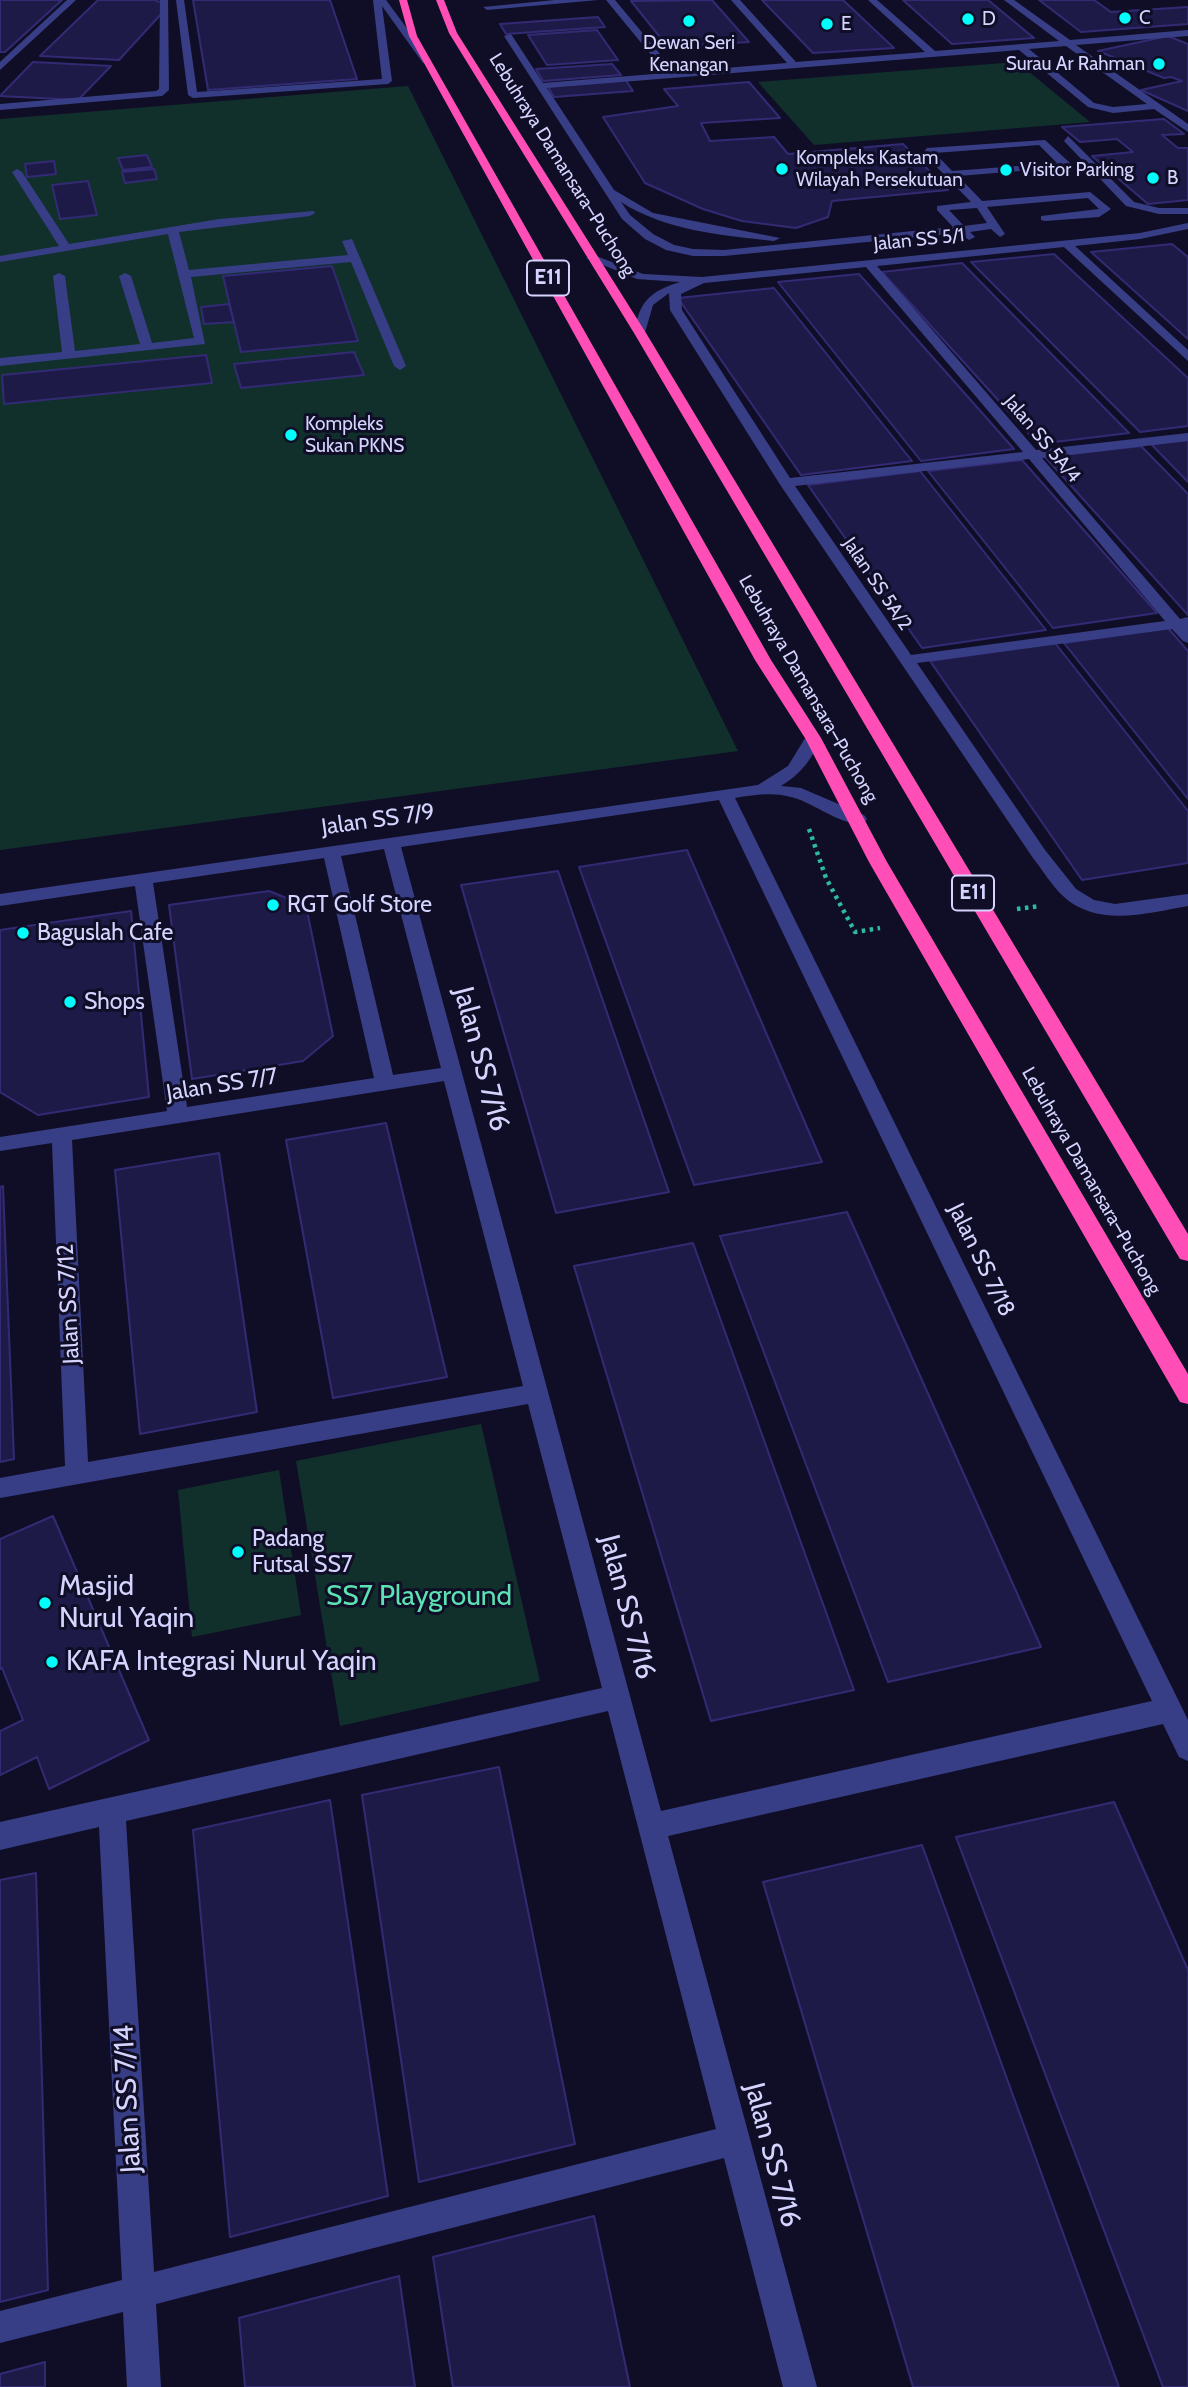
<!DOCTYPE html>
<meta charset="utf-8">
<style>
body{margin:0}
canvas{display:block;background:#100e26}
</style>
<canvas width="1188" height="2387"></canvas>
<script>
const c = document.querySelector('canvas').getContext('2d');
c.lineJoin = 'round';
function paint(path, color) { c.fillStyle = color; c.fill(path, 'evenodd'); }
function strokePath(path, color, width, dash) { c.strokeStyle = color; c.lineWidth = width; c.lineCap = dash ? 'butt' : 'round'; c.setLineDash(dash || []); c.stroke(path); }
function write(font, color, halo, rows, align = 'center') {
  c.font = font + ' Cabin,sans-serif'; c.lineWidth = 6; c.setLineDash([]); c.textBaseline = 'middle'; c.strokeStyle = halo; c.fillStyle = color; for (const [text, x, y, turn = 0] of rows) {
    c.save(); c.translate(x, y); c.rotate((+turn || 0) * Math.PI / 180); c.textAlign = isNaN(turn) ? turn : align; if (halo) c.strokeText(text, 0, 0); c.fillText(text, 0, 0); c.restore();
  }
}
paint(new Path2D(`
 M1017 62 1090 122 814 145 758 82Z
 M408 86 738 751 0 850V119Z
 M481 1424 540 1681 340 1726 296 1461Z
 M279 1470 301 1615 192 1637 178 1490Z`), '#11302c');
const building = new Path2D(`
 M0 0H62L5 52H0Z
 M98 0H154L163 3 162 13 119 60 40 56Z
 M193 0H330L357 79 208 90Z
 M712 0 749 42 668 47 631 1Z
 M762 0H843L894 48 813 53Z
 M903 0H988L1034 38 952 44Z
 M1039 0H1094L1111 12 1188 7V24L1081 32Z
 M598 17 605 27 506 34 500 24Z
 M597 30 618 60 547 65 528 35Z
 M1168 36 1188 44V111L1141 90 1182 81 1171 77 1164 78 1098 51Z
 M33 62 111 66 78 100 0 96Z
 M612 64 621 75 543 81 536 69Z
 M625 79 633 91 554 97 547 85Z
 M749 82 780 118 701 123 710 141 774 137 788 154 903 144 948 190 832 201 828 217 796 228 742 221 703 209 645 183 603 117 678 106 664 89Z
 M1164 119 1184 134 1162 135 1178 148H1188V200L1148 204 1092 156 1133 152 1117 139 1080 142 1062 127Z
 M147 155 152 167 123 170 118 158Z
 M54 161 56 174 27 177 25 164Z
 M154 169 157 179 125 183 122 172Z
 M88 181 97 215 60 219 52 185Z
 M1172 244 1188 257V339L1091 252Z
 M1054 254 1188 378V426L1140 432 971 262Z
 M962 263 1129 433 1038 444 882 272Z
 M332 266 358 341 241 352 223 276Z
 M859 274 1014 449 921 461 778 282Z
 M774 288 912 461 801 475 678 298Z
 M229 304 234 322 204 324 201 307Z
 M354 352 364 375 241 388 234 364Z
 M206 355 212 383 4 404 2 375Z
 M1188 440V482L1151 444Z
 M1141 446 1188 494V615L1045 457Z
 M1022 460 1157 613 1053 628 928 471Z
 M920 471 1046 630 922 648 808 485Z
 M1168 628 1188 651V799L1064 643Z
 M1055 643 1188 811V863L1082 880 930 661Z
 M687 850 822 1162 694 1185 579 867Z
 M558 871 669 1192 556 1213 461 885Z
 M269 891 306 906 333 1036 303 1061 192 1079 169 905Z
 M131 911 149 1097 38 1115 0 1092V930Z
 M386 1123 447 1377 333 1398 286 1140Z
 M219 1153 257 1412 140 1434 115 1170Z
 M3 1186 14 1459 0 1462V1187Z
 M847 1212 1041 1647 888 1682 720 1236Z
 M693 1243 854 1690 711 1721 574 1266Z
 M53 1516 149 1740 49 1789 37 1757 0 1775V1731L23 1720 2 1668 0 1669V1539Z
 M499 1767 575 2144 419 2182 362 1795Z
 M330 1800 388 2196 230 2237 193 1830Z
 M1114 1802 1188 1970V2387H1163L956 1837Z
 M922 1845 1119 2387H913L763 1882Z
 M36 1873 48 2290 0 2302V1880Z
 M594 2216 630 2387H453L433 2257Z
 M399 2276 415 2387H245L239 2318Z
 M45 2362V2387H0V2374Z`);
paint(building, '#1e1a48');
strokePath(building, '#322b74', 2);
strokePath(new Path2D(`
 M809 829 826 878 855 932 880 928
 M1017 909 1040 906`), '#2cbaa2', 4.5, [3.5, 4.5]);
paint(new Path2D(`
 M67 0H76L0 70V62Z
 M160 0H168L169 90 162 96 0 110V104L156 91 159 89Z
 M176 0H184L197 92 382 79 373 0H386L431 61 423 63 382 6 392 81 388 84 193 98 188 95Z
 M555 0H598L487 10 483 7Z
 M606 0H615L675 72 787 63 731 0H740L796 62 925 52 868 0H877L935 51 1059 41 1004 0H1014L1070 40 1188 30V36L1076 45 1188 124V132L1154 109 1113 113 1088 107 1019 50 547 88 614 190 653 213 780 238 774 241C722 235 666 231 621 202L630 215 653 234 674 245 693 249 724 250 953 227 937 210V206L971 202 923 153 927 148 1045 140 1070 163V167L958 176 982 201 1090 192 1111 209 1099 217 1045 221 1041 220V216L1099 209 1088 198 987 207 1005 234 1000 237 991 229 970 232 975 237 969 240 959 233 724 256H693L666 250 645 239 622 219 504 36 511 34 543 83 666 73ZM1066 46 1147 104 1113 107 1094 103 1029 49ZM1039 145 1057 163 952 171 935 153ZM977 208 987 223 964 226 949 210Z
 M1068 136 1134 202 1159 208H1188V214H1159L1126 206 1064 141Z
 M17 169 22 172 69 244 219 219 314 211 315 213 310 216 179 232 189 270 348 255 342 241 352 239 406 366 400 370 394 366 351 262 191 277 205 344 0 366V358L62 352 53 276 59 273 65 276 75 351 140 344 119 276 125 273 131 276 152 343 194 338 168 234 0 262V256L59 246 12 172Z
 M1188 223V229L1140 239 1075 246 1188 350V361L1064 247 877 266 1036 450 1188 433V441L1042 458 1180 619 1188 617V643L1183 641 1172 629 917 663 1045 850 1076 889 1094 900 1115 904 1188 894V906C1148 913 1097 928 1063 896 1051 885 1043 870 1033 858L779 483 670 310 669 293 653 305 644 336 634 333C639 302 650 291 680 282L637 279 586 258 596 256 643 274 702 277 1140 233ZM866 267 1023 452 790 478 682 310 681 294 704 283ZM1029 459 1165 621 911 655 795 486Z
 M813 733 821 738C812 759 801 774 781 786L801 788 864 815 867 819 864 823C844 828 811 801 791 797 772 792 753 795 735 798L1188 1720V1761L1179 1757 1163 1724 668 1836 817 2387H783L724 2158 156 2304 161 2387H127L123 2312 0 2343V2311L122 2280 99 1827 0 1850V1822L602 1688 528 1404 0 1498V1478L65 1466 52 1143 0 1151V1137L167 1111 135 886 0 906V894L758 785 788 766 807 735ZM719 800 1152 1701 661 1811 401 847ZM384 849 441 1068 393 1075 341 856ZM324 858 374 1078 187 1107 153 883ZM444 1081 523 1386 88 1462 72 1140ZM608 1711 716 2129 154 2272 126 1821Z`), '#383e86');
paint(new Path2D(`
 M399 0H407L417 36 771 660 821 738 887 862 1188 1374V1404L1180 1402 869 862 805 738 755 660 409 36Z
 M436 0H444L457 33 646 333 1188 1234V1261L1180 1259 634 333 449 33Z`), '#ff4fb6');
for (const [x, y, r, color] of [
 [1125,18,7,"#00fffc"],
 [968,19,7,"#00fffc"],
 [689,21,7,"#00fffc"],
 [827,24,7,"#00fffc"],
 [1159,64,7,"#00fffc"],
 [782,169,7,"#00fffc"],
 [1006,170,7,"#00fffc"],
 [1153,178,7,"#00fffc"],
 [291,435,7,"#00fffc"],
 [273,905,7,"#00fffc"],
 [23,933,7,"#00fffc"],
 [70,1002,7,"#00fffc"],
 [238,1552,7,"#00fffc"],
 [45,1603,7,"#00fffc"],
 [52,1662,7,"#00fffc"]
]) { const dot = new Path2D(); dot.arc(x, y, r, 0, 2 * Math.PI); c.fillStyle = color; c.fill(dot); strokePath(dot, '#100e26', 2.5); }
write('19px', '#d4d4ff', '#100e26', [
 ["C",1139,18],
 ["D",982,19],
 ["E",841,24],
 ["Dewan Seri",689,43,"center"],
 ["Kenangan",689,65,"center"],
 ["Surau Ar Rahman",1145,64,"right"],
 ["Kompleks Kastam",796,158],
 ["Wilayah Persekutuan",796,180],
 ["Visitor Parking",1020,170],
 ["B",1167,178],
 ["Kompleks",305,424],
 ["Sukan PKNS",305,446]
], 'left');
write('19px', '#d4d4ff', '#100e26', [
 ["Lebuhraya Damansara–Puchong",562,165,58],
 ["Jalan SS 5/1",919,240,-6],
 ["Jalan SS 5A/4",1042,439,50],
 ["Jalan SS 5A/2",877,584,56],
 ["Lebuhraya Damansara–Puchong",808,689,60],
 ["Lebuhraya Damansara–Puchong",1091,1181,60]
]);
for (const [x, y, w] of [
 [548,278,42],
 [973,893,42]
]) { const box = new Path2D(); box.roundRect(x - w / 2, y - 17.5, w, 35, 5); c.fillStyle = '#100e26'; c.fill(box); strokePath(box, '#d4d4ff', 2); }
write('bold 21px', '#d4d4ff', null, [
 ["E11",548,278],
 ["E11",973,893]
]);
write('23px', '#d4d4ff', '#100e26', [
 ["Jalan SS 7/9",378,820,-8],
 ["Jalan SS 7/7",222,1085,-9],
 ["Jalan SS 7/18",981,1260,64],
 ["Jalan SS 7/12",69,1304,-93]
]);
write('23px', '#d4d4ff', '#100e26', [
 ["RGT Golf Store",287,905],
 ["Baguslah Cafe",37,933],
 ["Shops",84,1002],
 ["Padang",252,1539],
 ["Futsal SS7",252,1565]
], 'left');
write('28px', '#d4d4ff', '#100e26', [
 ["Jalan SS 7/16",481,1059,75],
 ["Jalan SS 7/16",627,1607,75],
 ["Jalan SS 7/14",128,2099,-93],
 ["Jalan SS 7/16",772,2155,75]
]);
write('28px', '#d4d4ff', '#100e26', [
 ["Masjid",59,1587],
 ["Nurul Yaqin",59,1619],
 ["KAFA Integrasi Nurul Yaqin",66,1662]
], 'left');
write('28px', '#5ce2b2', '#100e26', [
 ["SS7 Playground",419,1597]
]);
</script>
